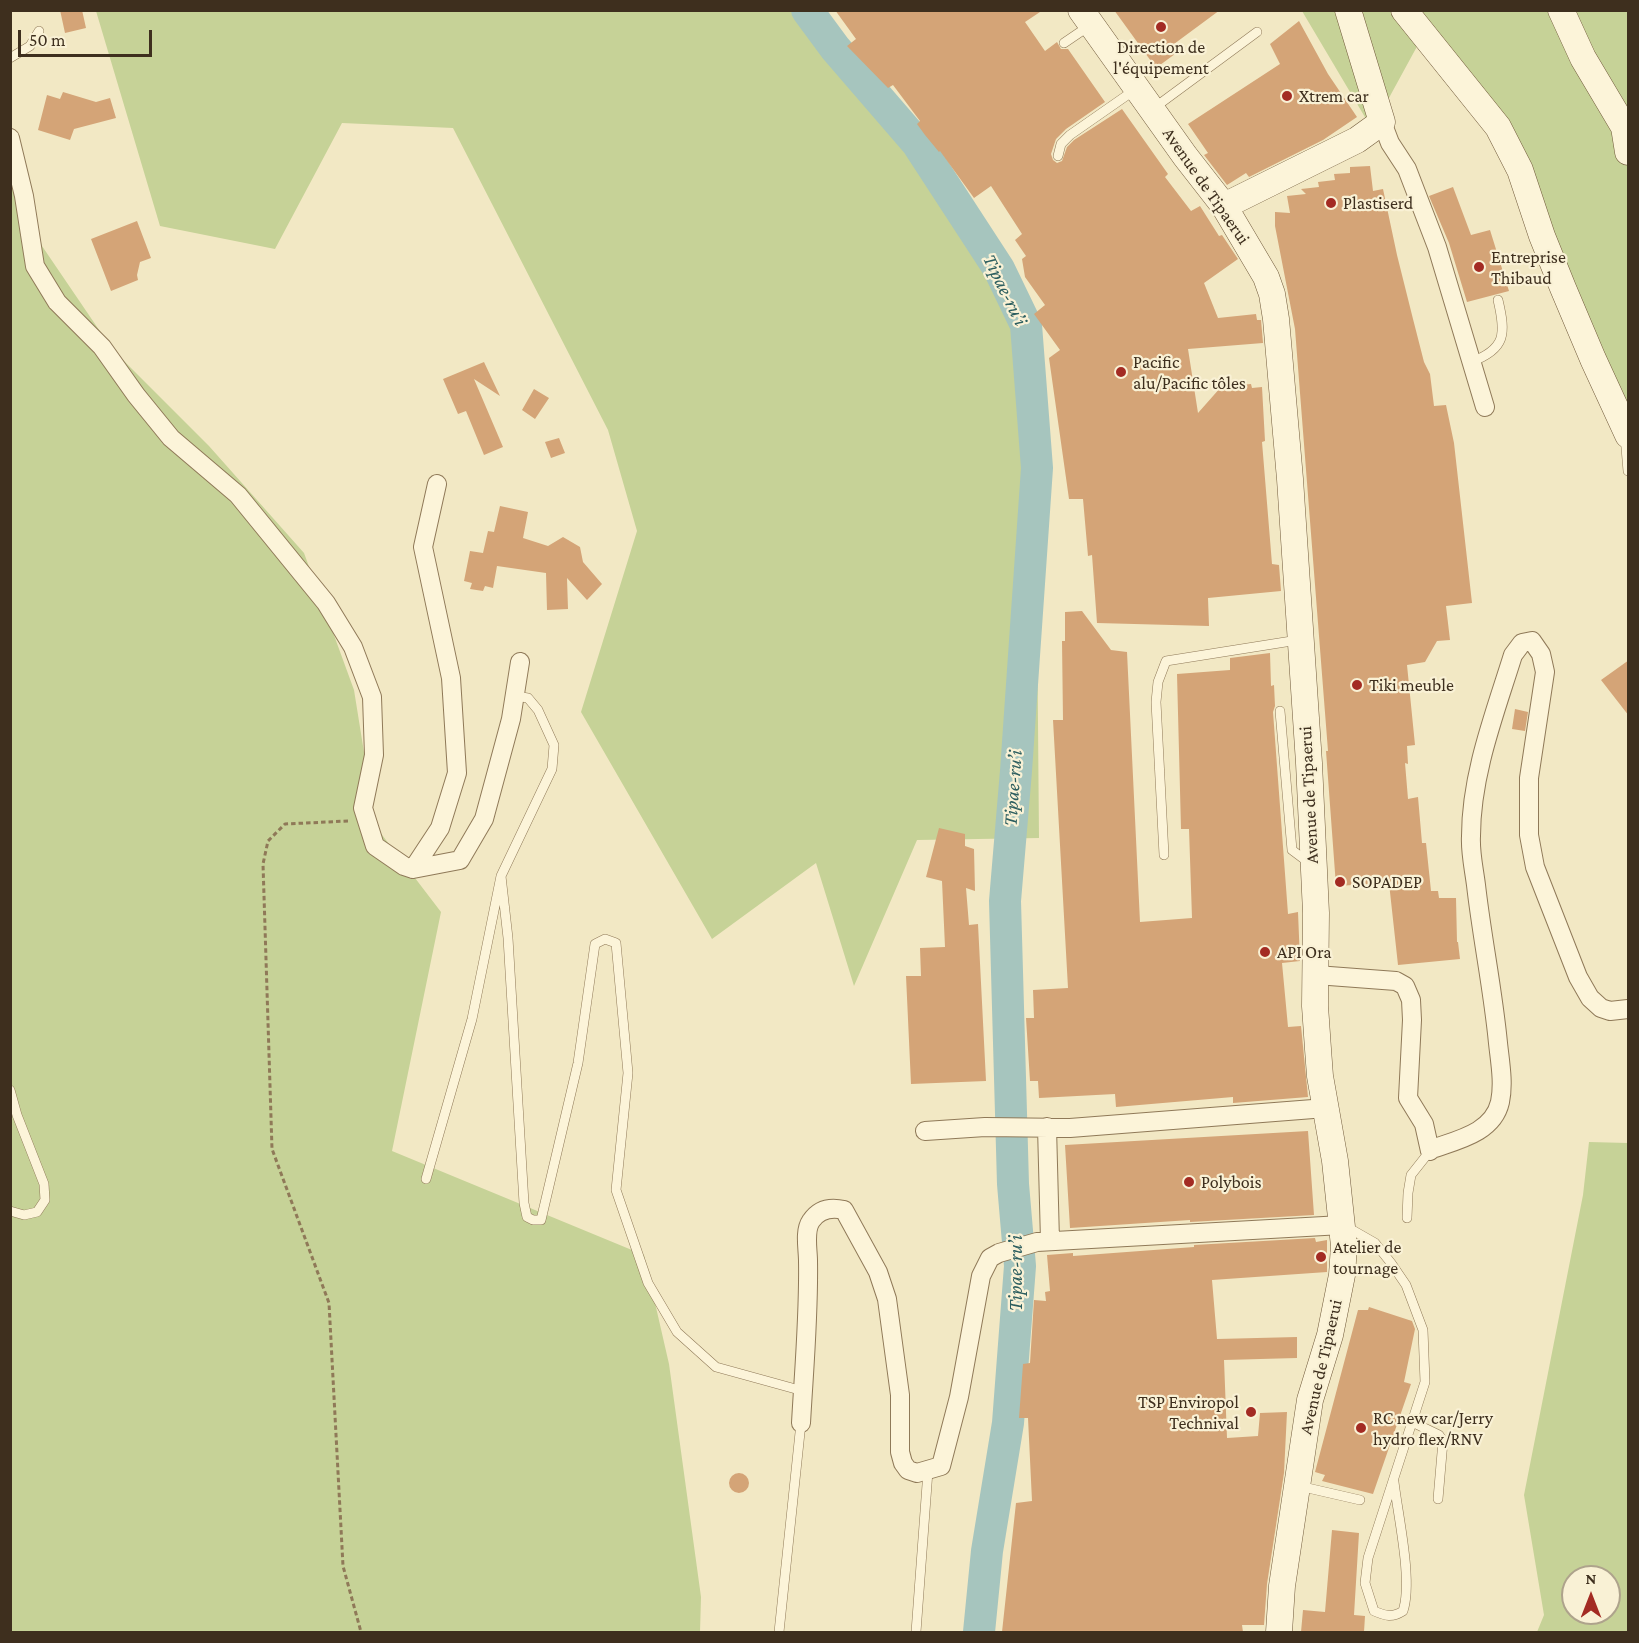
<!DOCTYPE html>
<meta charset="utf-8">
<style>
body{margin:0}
#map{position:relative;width:1639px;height:1643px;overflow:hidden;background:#f2e8c4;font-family:"Crimson Pro",serif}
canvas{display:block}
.frame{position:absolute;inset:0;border:12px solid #3e2f1e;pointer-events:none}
.north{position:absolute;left:1561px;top:1565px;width:60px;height:60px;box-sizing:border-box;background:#f9f1d5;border:2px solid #aea38c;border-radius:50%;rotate:0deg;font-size:16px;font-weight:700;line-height:24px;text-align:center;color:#3e2f1e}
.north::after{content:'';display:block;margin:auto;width:21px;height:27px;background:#a32b23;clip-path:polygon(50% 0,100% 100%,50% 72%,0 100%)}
.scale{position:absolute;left:18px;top:30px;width:134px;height:27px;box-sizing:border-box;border:3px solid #3e2f1e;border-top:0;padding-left:8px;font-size:18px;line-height:21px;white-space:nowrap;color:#3e2f1e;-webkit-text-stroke:4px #f9f1d5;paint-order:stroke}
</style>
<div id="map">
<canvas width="1639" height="1643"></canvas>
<div class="frame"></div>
<div class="north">N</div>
<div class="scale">50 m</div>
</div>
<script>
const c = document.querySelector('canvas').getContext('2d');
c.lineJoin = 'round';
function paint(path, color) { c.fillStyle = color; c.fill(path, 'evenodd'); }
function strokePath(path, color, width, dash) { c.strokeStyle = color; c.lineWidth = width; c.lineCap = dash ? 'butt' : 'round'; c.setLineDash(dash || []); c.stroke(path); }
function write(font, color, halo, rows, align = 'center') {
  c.font = font + ' "Crimson Pro",serif'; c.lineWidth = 4.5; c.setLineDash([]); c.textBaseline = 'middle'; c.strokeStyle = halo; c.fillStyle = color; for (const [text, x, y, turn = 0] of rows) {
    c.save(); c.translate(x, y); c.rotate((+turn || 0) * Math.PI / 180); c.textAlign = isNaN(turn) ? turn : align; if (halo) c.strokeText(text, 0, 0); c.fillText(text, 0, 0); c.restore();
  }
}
paint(new Path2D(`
 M96 11H797L911 145 977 237 1024 337 1044 452 1046 515 1037 609 1039 838 917 840 854 986 816 863 712 939 581 712 637 531 608 430 453 128 342 123 275 249 160 226Z
 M1302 11H1628V443L1516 174 1426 30 1372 129Z
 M10 152 42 246 112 349 209 446 304 553 354 690 376 827 441 912 392 1151 644 1255 669 1364 701 1597 700 1632H11Z
 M1589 1142 1628 1143V1632H1537L1544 1615 1524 1495 1583 1195ZM1573 1577H1609V1613H1573Z`), '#c6d297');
strokePath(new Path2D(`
 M807 10 835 48 917 143 999 269 1026 325 1037 468 1016 771 1005 901 1013 1184 1020 1266 1008 1423 987 1551 979 1632`), '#a6c5be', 32);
paint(new Path2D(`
 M60 10H82L86 28 65 33Z
 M835 10H1043L1025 22 1045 51 1057 42 1061 49H1068L1105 102 1066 129 1056 139 1051 154 1053 160 1057 163 1062 161 1067 147 1074 140 1122 109 1168 174 1165 177 1191 211 1200 206 1219 236 1222 235 1238 259 1204 283 1218 318 1256 314 1257 320H1261L1263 343 1188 349 1198 413 1221 387 1251 384 1252 388 1262 387 1265 441 1262 442 1272 564 1279 565 1281 591 1208 598 1209 626 1097 623 1092 555 1088 556 1083 499H1069L1049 358 1060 350 1034 314 1045 305 1025 277 1022 259 1026 256 1015 240 1022 234 991 186 974 198 940 151 939 152 925 135 917 124 920 121 893 85 888 88 847 46 856 39Z
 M1114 10H1220L1174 44 1179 51 1156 68Z
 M1299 21 1328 74 1357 117 1323 140 1249 177 1246 173 1227 185 1204 155 1208 153 1188 124 1280 64 1270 44Z
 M63 92 96 102 110 98 116 118 74 129 70 140 38 130 47 95 60 99Z
 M1370 166 1373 191 1383 189 1397 255 1413 319 1424 362 1430 374 1434 406 1446 405 1454 443 1472 603 1446 606 1450 640 1437 641 1425 662 1407 665 1415 745 1407 746 1408 764 1405 763 1408 799 1418 797 1422 843H1426L1431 891H1438L1439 898H1456L1457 942H1458L1460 959 1398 965 1389 883 1336 886 1326 751H1328L1295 329 1275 226V212L1290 213 1287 196 1306 194 1301 189 1319 187 1318 182 1335 180 1334 174 1350 173V167Z
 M1453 187 1471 235 1490 230 1509 291 1467 302 1449 243 1429 196Z
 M137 221 151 258 140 262 137 275 138 280 111 291 91 239Z
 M484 362 500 396 474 379 503 447 484 455 466 411 458 414 443 379Z
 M534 389 549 398 535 419 522 410Z
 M559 438 565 453 551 458 545 442Z
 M500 506 528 512 523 538 548 546 563 537 580 547 583 562 602 584 587 600 567 578 568 609 547 610 546 573 497 566 493 588 485 586 483 591 470 589 472 583 464 581 470 551 483 553 488 531 494 532Z
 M1082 611 1111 650 1127 652 1140 922 1192 918 1189 829H1181L1177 674 1230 670V658L1270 653 1271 686 1274 685 1275 706 1273 712 1288 914 1298 912 1300 961 1282 963 1288 1027 1301 1026 1308 1097 1233 1103V1097L1116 1107 1115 1094 1039 1098 1038 1081H1030L1026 1018H1034L1033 990 1068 988 1053 720H1063L1062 641H1065V612Z
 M1629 660V716L1601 680Z
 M1515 709 1528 712 1525 731 1512 729Z
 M939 828 965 834V846L974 849 975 891 966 888 969 925 978 924 986 1081 911 1084 906 976H921L920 948 945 947 942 881 926 877Z
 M1308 1131 1314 1215 1190 1222V1220L1070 1228 1065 1145Z
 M1315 1238 1316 1242 1327 1240V1272L1212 1280 1217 1339 1297 1337V1358L1224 1360 1227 1438 1258 1436 1260 1413 1287 1412 1284 1473 1267 1584 1264 1625H1242L1243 1632H1002L1016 1503 1032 1501 1028 1418H1019L1023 1364 1030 1363 1034 1300 1046 1301 1045 1292 1050 1291 1047 1255 1073 1253V1256L1194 1247V1245Z
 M1369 1307 1412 1321 1415 1329 1404 1382 1411 1384 1373 1494 1322 1481 1325 1475 1315 1472 1358 1310H1368Z
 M729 1483a10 10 0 1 1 20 0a10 10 0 1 1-20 0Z
 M1332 1530 1359 1533 1354 1615 1365 1616 1364 1632H1301L1303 1610 1325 1612Z`), '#d4a477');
const lane = new Path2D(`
 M1064 43 1089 26
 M10 58 30 46 39 31
 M1154 108 1257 32
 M1058 156 1061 144 1070 135 1136 89
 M1471 362C1506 349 1506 334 1498 300
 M1625 436 1628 471
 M1280 711 1292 850 1308 862
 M1164 855 1156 702 1158 682 1166 661 1298 640
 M501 876 508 938 524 1203 527 1217 533 1220H541L578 1063 595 944 605 939 616 943 628 1073 616 1190 648 1283 677 1332 716 1367 803 1391
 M10 1090 17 1115 44 1184 45 1200 37 1212 24 1215 10 1211
 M426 1179 472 1019 501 876 552 769 554 745 538 710 528 698 515 696
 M1407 1218 1408 1193 1411 1175 1430 1151
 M1347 1227 1375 1243 1391 1263 1406 1285 1423 1330 1425 1382 1368 1558 1365 1583 1374 1611C1386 1616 1392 1618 1403 1611 1413 1581 1398 1516 1394 1482
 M1412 1422 1439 1435 1443 1441 1438 1499
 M1299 1486 1360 1500
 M779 1632 801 1423
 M916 1632 928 1471`);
const street = new Path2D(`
 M1382 122 1390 143 1407 169 1437 247 1485 407
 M10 138 24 196 35 266 57 302 102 347 136 395 171 438 238 495 326 603 353 647 372 697 374 755 363 808 375 846 404 866 413 869 460 860 484 819 511 719 520 662
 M413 869 440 828 457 773 451 678 423 547 437 484
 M1316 975 1396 981 1405 986 1411 1000 1412 1020 1408 1098 1424 1124 1430 1151 1432 1149C1457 1140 1493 1133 1500 1102 1504 1083 1500 1062 1498 1043 1493 990 1482 938 1476 885 1474 869 1470 852 1471 836 1471 774 1495 713 1513 655L1522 643 1532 641 1541 654 1545 672 1529 778V835L1535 867 1578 977 1590 998 1601 1008 1610 1011 1628 1009
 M1047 1127 1050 1241
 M925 1131 985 1127 1070 1128 1326 1108
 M801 1423C804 1369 809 1315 808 1261 808 1249 804 1231 811 1221 819 1209 831 1207 844 1210L878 1272 887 1299 900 1395V1452L903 1463 908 1470 917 1473 941 1466 959 1397 981 1276 990 1258 999 1253 1037 1242 1342 1225`);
const secondary = new Path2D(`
 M1081 10 1185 156 1224 206 1266 277 1272 294 1276 319 1290 479 1309 763 1316 913 1315 1006 1318 1049 1320 1076 1335 1161 1344 1246 1342 1275 1330 1335 1310 1400 1282 1586 1279 1632
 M1404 10 1498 127 1520 170 1542 236 1563 288 1593 359 1628 435
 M1561 10 1583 58 1624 127 1628 152
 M1224 206 1357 140 1382 122 1348 10`);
strokePath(lane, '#8f7958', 10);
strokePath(street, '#8f7958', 20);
strokePath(secondary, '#715a3b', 27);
strokePath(new Path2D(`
 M348 821 285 824 268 841 263 864 272 1149 329 1303 343 1566 361 1632`), '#8f7958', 3, [4.5, 3]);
strokePath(lane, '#fcf4d9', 9);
strokePath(street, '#fcf4d9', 18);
strokePath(secondary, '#fcf4d9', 26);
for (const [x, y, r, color] of [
 [1161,27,6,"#a32b23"],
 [1287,96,6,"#a32b23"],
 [1331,203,6,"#a32b23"],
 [1479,267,6,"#a32b23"],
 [1121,372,6,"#a32b23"],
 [1357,685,6,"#a32b23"],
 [1340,882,6,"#a32b23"],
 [1265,952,6,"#a32b23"],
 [1189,1182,6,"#a32b23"],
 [1321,1257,6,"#a32b23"],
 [1251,1412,6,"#a32b23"],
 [1361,1428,6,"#a32b23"]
]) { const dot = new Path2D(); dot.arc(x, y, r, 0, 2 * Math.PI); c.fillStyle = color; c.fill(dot); strokePath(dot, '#f9f1d5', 2); }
write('18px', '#3e2f1e', '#f9f1d5', [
 ["Direction de",1161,47,"center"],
 ["l'équipement",1161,68,"center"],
 ["Xtrem car",1299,96],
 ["Plastiserd",1343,203],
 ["Entreprise",1491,257],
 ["Thibaud",1491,278],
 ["Pacific",1133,362],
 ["alu/Pacific tôles",1133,383],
 ["Tiki meuble",1369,685],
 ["SOPADEP",1352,882],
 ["API Ora",1277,952],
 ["Polybois",1201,1182],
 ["Atelier de",1333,1247],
 ["tournage",1333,1268],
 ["TSP Enviropol",1239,1402,"right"],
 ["Technival",1239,1423,"right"],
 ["RC new car/Jerry",1373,1418],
 ["hydro flex/RNV",1373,1439]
], 'left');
write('18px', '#3e2f1e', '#f9f1d5', [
 ["Avenue de Tipaerui",1206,186,55],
 ["Avenue de Tipaerui",1309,795,-93],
 ["Avenue de Tipaerui",1321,1367,-77]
]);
write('italic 20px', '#2c5e5f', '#f9f1d5', [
 ["Tipae-ru’i",1005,290,64],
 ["Tipae-ru’i",1013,788,-86],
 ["Tipae-ru’i",1016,1273,-90]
]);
</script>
